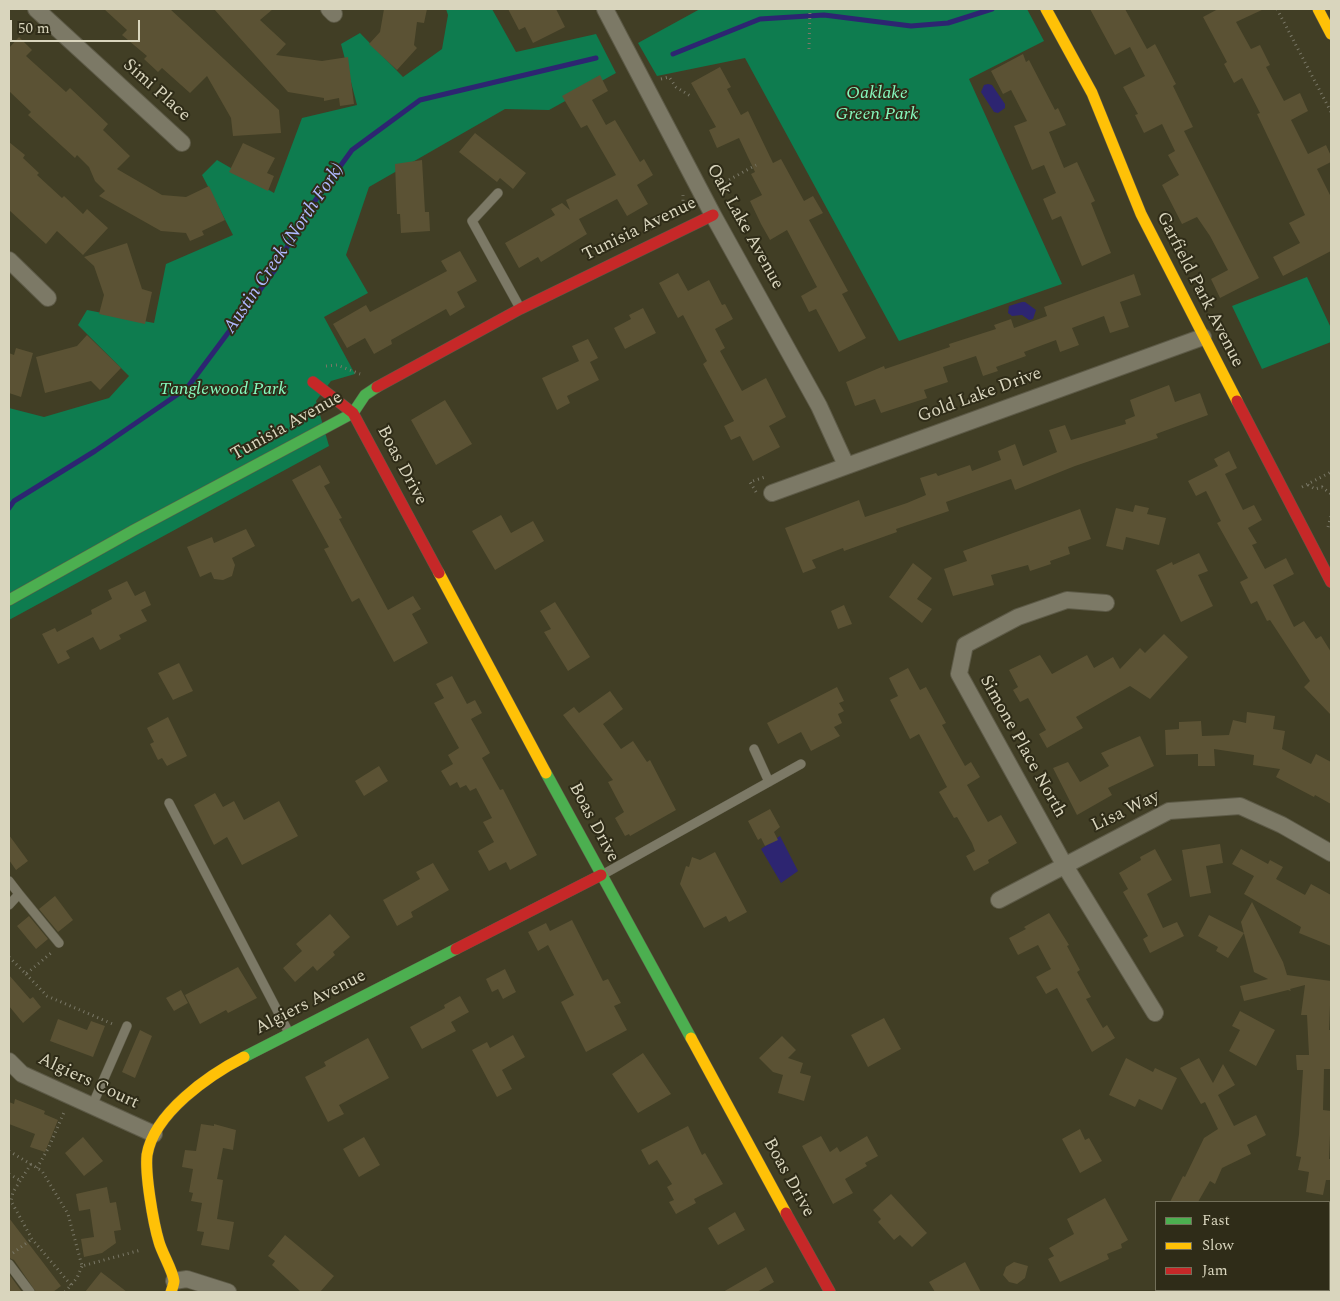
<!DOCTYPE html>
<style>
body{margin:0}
#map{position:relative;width:1340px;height:1301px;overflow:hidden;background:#413e25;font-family:Spectral,serif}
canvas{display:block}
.frame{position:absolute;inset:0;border:10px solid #d9d5bd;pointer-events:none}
.legend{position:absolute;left:1155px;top:1201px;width:175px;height:90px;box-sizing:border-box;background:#2f2c18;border:1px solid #73705a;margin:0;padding:6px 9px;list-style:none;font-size:15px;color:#d9d5bd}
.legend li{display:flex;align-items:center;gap:10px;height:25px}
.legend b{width:25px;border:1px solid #73705a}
.scale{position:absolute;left:10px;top:20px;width:130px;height:22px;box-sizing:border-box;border:2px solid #d9d5bd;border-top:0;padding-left:6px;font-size:15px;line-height:18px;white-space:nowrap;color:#d9d5bd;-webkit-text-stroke:4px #2f2c18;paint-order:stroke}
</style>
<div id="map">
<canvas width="1340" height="1301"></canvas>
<div class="frame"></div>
<ul class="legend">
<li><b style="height:6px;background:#4caf50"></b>Fast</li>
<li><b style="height:6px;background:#ffc107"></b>Slow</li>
<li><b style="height:6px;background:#c62828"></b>Jam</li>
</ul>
<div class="scale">50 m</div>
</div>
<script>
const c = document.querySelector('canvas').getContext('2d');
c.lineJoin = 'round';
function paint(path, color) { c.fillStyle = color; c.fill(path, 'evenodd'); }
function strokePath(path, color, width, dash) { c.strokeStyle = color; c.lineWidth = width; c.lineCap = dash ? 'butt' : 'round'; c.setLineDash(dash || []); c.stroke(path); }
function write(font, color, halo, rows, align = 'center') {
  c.font = font + ' Spectral,serif'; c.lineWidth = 4; c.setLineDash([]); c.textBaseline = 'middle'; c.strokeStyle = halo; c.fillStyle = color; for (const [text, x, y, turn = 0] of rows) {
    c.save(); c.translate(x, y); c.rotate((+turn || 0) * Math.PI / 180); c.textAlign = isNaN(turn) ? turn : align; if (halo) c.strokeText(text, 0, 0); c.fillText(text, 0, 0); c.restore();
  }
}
paint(new Path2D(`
 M446 9H492L516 52 596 34 616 73 549 110 505 109 369 187 346 255 368 293 324 317 355 374 331 381 316 401 329 446 9 620V408L44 417 109 398 129 376 78 325 87 310 154 323 166 264 233 235 202 175 217 160 274 193 302 118 357 105 341 44 360 33 403 77 442 49 448 15Z
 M700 9H1027L1044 41 969 79 1062 284 899 341 745 58 657 76 638 43Z
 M1307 277 1331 328V342L1262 369 1232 306Z`), '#0e7c4f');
paint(new Path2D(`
 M988 84 992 85 1005 104V108L998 113 994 112 981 92 984 85Z
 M1022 302H1025L1036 310 1033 319 1029 320 1022 315 1012 316 1008 313 1009 306Z
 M780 836 798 871 781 883 761 849Z`), '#2d2571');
strokePath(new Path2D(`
 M673 54 760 19 824 15 911 26 948 23 992 9
 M9 508 14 501 95 451 187 388 274 271 304 216 352 150 420 100 596 58`), '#2d2571', 5);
paint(new Path2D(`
 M104 9H170L279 110 281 133 233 136 231 118 207 76 190 93 162 68 158 72 144 59 147 56 122 35 127 30Z
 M214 9H273L260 20 286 44 276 55 322 61 348 57 354 104 340 106 339 98 324 101V98L288 92Z
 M384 9H427L424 23 417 22 414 45 417 48 397 70 369 44 380 32Z
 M508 9H556L565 27 533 43 525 27 519 30Z
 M1090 9H1125L1147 49 1155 44 1176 84 1173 86 1193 127 1184 131 1259 278 1220 298 1211 279 1228 270 1210 236 1197 217 1182 224 1162 185 1179 175 1168 155 1175 151 1162 124 1144 133 1135 115 1138 114 1123 87 1145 76 1130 47 1115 55Z
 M1218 9H1264L1236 22 1251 49 1260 45 1270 65 1266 67 1284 101 1300 93 1308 111 1291 120 1308 154 1326 145 1331 156V162L1317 169 1331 197V251L1283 276 1273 257 1300 243 1289 223 1305 215 1257 114 1260 113 1242 78 1234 83 1224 64 1227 62 1203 17Z
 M19 37 32 50 26 56 66 92 70 88 108 124 103 130 130 156 117 169 162 195 186 197 209 186 225 220 202 231 204 235 190 241 186 233 161 231 99 196 105 191 95 181 89 167 77 155 75 158 28 115 31 112 9 91V48Z
 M1023 54 1026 62 1029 60 1055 110 1058 108 1066 125 1049 132 1064 168 1077 162 1095 201 1091 203 1111 253 1082 266 1061 216 1052 220 1043 199 1056 193 1044 165 1032 170 1014 126 1027 121 1011 90 1003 94 991 71Z
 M720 67 731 87 727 89 741 115 748 111 773 163 781 159 804 201 813 196 823 213 809 220 848 291 842 294 866 338 839 352 816 309 809 312 801 296 817 287 787 230 770 240 761 224 750 201 762 195 751 174 755 172 739 138 717 148 709 130 716 127 691 83Z
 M600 75 608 91 592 100 606 125 615 120 640 162 644 159 653 175 637 185 648 204 627 216 617 199 579 219 587 234 541 262 538 257 519 268 505 243 555 215 551 209 562 203 570 210 566 200 616 175 587 125 581 128 562 96Z
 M475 133 526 173 513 189 500 178 497 182 459 152Z
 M9 142 25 155 23 158 39 173 37 175 62 198 64 196 83 214 87 209 108 228 83 255 57 231 46 244 9 210Z
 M243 143 275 158 267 173 274 176 268 191 229 172Z
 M422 160 425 212H429L430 231 401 233 400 214H397L395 164Z
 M127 243 142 289 152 292 145 324 99 314 104 295 94 266 84 257Z
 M460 251 477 281 457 292 465 307 450 316 446 309 391 340 392 344 374 354 365 338 347 348 333 324 366 305 370 312 447 271 441 261Z
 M678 273 688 291 709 280 722 305 725 304 733 319 715 329 725 348 720 351 742 391 766 378 786 417 769 426 780 447 753 461 740 436 731 440 724 426 734 421 703 364 707 361 683 315 678 318 659 283Z
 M1134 274 1141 295 1120 302 1129 327 1110 333 1104 316 1072 328 1079 345 1060 352 1056 340 1024 352 1026 356 996 367 998 371 983 376 976 356 943 367 948 382 924 390 927 398 881 413 875 399 855 406 846 382 884 366 885 369 950 347 949 344 996 329 994 325 1011 319 1014 328 1047 316 1044 307Z
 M643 308 656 333 625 349 614 328 631 319 629 315Z
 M87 335 121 368 100 390 91 381 45 393 36 357 77 346Z
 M588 339 598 358 590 362 599 380 567 396 570 403 557 410 542 378 579 361 572 346Z
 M16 348 33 353 21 397 9 393V353L14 355Z
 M1169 385 1175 402 1200 393 1208 415 1156 434 1158 438 1075 466 1015 490 1011 479 946 502 949 511 896 529 897 532 844 551 843 548 812 560 816 568 803 573 785 528 859 500 865 517 907 503 926 495 920 478 936 473 938 476 970 465 972 471 1001 460 998 451 1015 444 1023 466 1057 452 1049 430 1065 425 1071 440 1126 424 1125 420 1135 416 1130 400Z
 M445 400 472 444 436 465 411 420Z
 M1229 451 1237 468 1225 474 1243 510 1254 505 1262 520 1248 528 1257 543 1252 545 1265 569 1286 558 1294 574 1273 585 1294 627 1304 621 1316 639 1321 636 1331 652V715L1304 687 1310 681 1270 620 1267 621 1257 601 1251 604 1240 582 1248 578 1217 523 1221 521 1206 491 1196 496 1188 481 1218 466 1214 459Z
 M320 465 330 483 324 486 342 518 339 519 388 610 413 596 421 609 412 614 428 643 394 662 359 598 352 602 324 549 329 547 292 480Z
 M1135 505 1149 508 1147 514 1166 518 1159 545 1126 537 1123 550 1106 546 1116 508 1133 512Z
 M1080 509 1091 539 1068 547 1070 554 1050 561 1051 564 1030 571 1028 565 991 575 994 585 953 596 944 569 967 561 963 551Z
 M501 515 511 533 533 521 544 541 495 570 472 531Z
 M246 529 255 546 232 558 235 565 232 576 223 580 214 579 211 572 200 577 187 547 212 537 214 543Z
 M1199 553 1208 571 1198 575 1213 606 1181 622 1156 570 1172 562 1173 565Z
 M913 563 932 578 917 599 932 609 922 623 889 597Z
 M127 581 135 596 145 591 151 605 141 610 147 621 119 635 121 639 100 650 93 637 66 651 70 658 58 664 42 634 55 628 57 632 92 614 91 610 112 599 108 590Z
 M555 602 590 657 568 671 544 632 551 629 540 611Z
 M844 605 852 624 838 629 831 611Z
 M1164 634 1188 657 1150 699 1130 686 1076 717 1083 728 1047 748 1039 734 1046 730 1028 698 1020 702 1013 690 1018 687 1009 670 1040 655 1052 674 1087 655 1094 668 1113 657 1120 669 1140 648 1145 653Z
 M179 663 193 691 173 700 158 673Z
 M908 668 920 690 926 687 946 723 942 725 965 766 971 762 980 777 967 785 988 822 1001 815 1017 843 988 860 989 863 974 871 966 856 975 851 972 843 957 817 954 818 939 792 947 787 919 734 910 739 890 700 898 696 889 678Z
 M452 676 467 704 475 700 482 713 471 719 490 753 482 758 500 790 503 789 537 855 510 870 506 862 489 871 478 851 494 842 483 822 492 818 476 788 470 791 466 785 460 788 457 782 450 786 441 771 453 764 448 755 459 748 434 703 444 698 436 684Z
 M837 687 844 701 839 703 844 711 838 714 842 723 834 727 840 736 811 751 801 732 778 744 767 723Z
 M610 691 623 709 603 724 621 749 633 741 647 762 650 760 676 810 630 836 629 834 625 836 615 818 624 812 608 782 613 780 563 715 574 707 579 713Z
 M1247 712 1275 716 1273 729 1285 731 1282 749 1311 764 1316 754 1331 762V804L1315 795 1314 797 1276 777 1280 769 1253 765 1254 755 1214 749 1215 766H1198V754L1166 755 1165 730 1179 729V722L1201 721 1202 736 1229 735 1233 720 1246 723Z
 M168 717 187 756 167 766 162 758 158 760 150 744 154 742 147 728Z
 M1140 736 1154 766 1108 788 1112 795 1077 815 1053 768 1068 762 1080 782 1109 766 1101 753Z
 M379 766 388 781 364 796 355 781Z
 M215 793 223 807 234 801 244 820 279 801 298 836 242 865 227 837 214 845 194 805Z
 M770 809 780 827 774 832 778 840 765 846 761 838 758 840 748 821Z
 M9 835 28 861 16 870 9 860Z
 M1220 844 1223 863 1206 866 1211 893 1190 897 1182 850Z
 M1155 849 1172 880 1147 894 1163 928 1177 922 1184 936 1150 953 1143 939 1148 936 1123 892 1128 889 1119 873 1141 860 1140 857Z
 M1241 849 1268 864 1270 860 1283 867 1276 879 1305 895 1311 884 1331 895V946L1299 933 1301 927 1244 894 1254 876 1232 864Z
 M715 852 747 912 729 922 726 916 704 928 680 884 686 866 689 867 692 857 700 860Z
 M433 863 449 890 411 912 413 917 397 926 383 900 420 879 416 872Z
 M55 896 73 920 58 932 39 909Z
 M1252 902 1283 962 1287 975 1331 981 1329 1030H1331V1069H1324L1323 1110 1331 1111 1329 1159H1331V1180H1326L1323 1195 1306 1192 1309 1172 1298 1170 1301 1157 1296 1156 1299 1134 1303 1070H1297L1296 1055H1309L1307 1015H1301L1305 985 1290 989 1291 991 1288 990 1244 1001 1240 986 1268 979 1254 972 1241 922Z
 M1049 913 1069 945 1067 946 1080 970 1077 972 1091 997 1086 999 1103 1028 1107 1025 1115 1038 1092 1052 1057 988 1046 994 1036 977 1051 969 1038 945 1018 955 1009 938 1026 929 1024 927Z
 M330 914 350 937 333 952 335 955 317 971 313 966 295 982 283 968 302 951 296 944Z
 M1209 915 1244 933 1228 958 1216 951 1218 947 1198 936Z
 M29 916 48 939 36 949 17 926Z
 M572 920 603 981 608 979 621 1003 614 1006 627 1030 586 1052 561 1002 574 995 548 945 538 951 528 932 546 923 550 931Z
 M238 967 257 998 228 1013 226 1010 200 1024 185 995Z
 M505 969 516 992 503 999 498 989 492 992 486 979Z
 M9 975 30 999 33 997 41 1007 23 1023 9 1006Z
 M181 990 188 1003 174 1011 166 998Z
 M460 996 469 1012 451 1022 456 1031 422 1049 410 1027 445 1008 444 1005Z
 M1240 1011 1275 1030 1256 1066 1229 1051 1240 1030 1232 1026Z
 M884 1018 901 1049 868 1067 851 1035Z
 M58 1019 87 1030 91 1021 105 1026 93 1057 50 1041Z
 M140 1030 152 1036 135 1078 122 1072Z
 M513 1035 525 1057 502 1070 512 1089 497 1097 472 1050 487 1042 490 1048Z
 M782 1036 796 1050 788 1058 803 1063 800 1073 811 1076 804 1101 778 1093 783 1075 773 1072 759 1058Z
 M368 1038 389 1078 339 1105 344 1114 328 1122 305 1077 326 1066 324 1062Z
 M643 1053 671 1094 638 1113 612 1074Z
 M1126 1058 1153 1072 1155 1068 1177 1078 1162 1110 1139 1099 1135 1107 1109 1095Z
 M1199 1058 1213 1083 1223 1064 1235 1085 1218 1095 1234 1126 1256 1115 1266 1135 1247 1145 1251 1154 1222 1168 1215 1184 1210 1181 1198 1202H1170L1183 1176 1185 1177 1204 1138 1218 1129 1205 1102 1201 1104 1180 1068Z
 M15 1099 45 1111 44 1114 58 1120 45 1152 30 1147 35 1134 9 1124V1102L14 1104Z
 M201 1124 214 1126V1124L236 1130 233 1150 223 1148 217 1179 223 1180 217 1219 234 1222 229 1250 201 1245 204 1232 197 1231 202 1203 191 1201 193 1193 189 1192 193 1169 182 1167 185 1150 196 1151Z
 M688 1126 702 1155 705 1153 723 1184 694 1199 696 1203 676 1214 669 1202 674 1200 667 1187 672 1184 657 1160 649 1165 641 1150Z
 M1080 1129 1085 1140 1089 1138 1102 1161 1080 1173 1062 1139Z
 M821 1136 830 1152 837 1147 840 1152 867 1136 878 1156 865 1163 867 1166 845 1179 853 1193 833 1204 802 1146Z
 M83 1137 103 1161 84 1176 65 1153Z
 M364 1137 380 1165 359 1177 343 1149Z
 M107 1187 110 1203 116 1202 121 1230 114 1231 116 1243 102 1253 84 1257 81 1239 94 1237 90 1209 79 1211 76 1194Z
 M891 1194 927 1233 912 1247 900 1235 894 1240 878 1222 881 1219 873 1210Z
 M1105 1198 1128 1240 1121 1244 1122 1248 1107 1254 1109 1259 1060 1282 1048 1259 1054 1256 1049 1248 1074 1234 1067 1219Z
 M735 1212 745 1230 718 1245 708 1228Z
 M9 1218 61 1286 53 1292H36L14 1260 9 1258Z
 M285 1235 334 1276 320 1292H301L272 1265 275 1261 268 1256Z
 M965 1262 981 1292H935L929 1282Z
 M1014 1262 1028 1266 1025 1278 1017 1284 1009 1282 1003 1275 1006 1267Z
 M766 1267 774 1282 757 1292H723Z
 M101 1272 127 1292H85Z
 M9 1274 22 1292H9Z`), '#5b5234');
const lane = new Path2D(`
 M498 193 472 221 520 308
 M754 749 769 782
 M169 803 289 1033
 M602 875 801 764
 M9 881 19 894 9 905
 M19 894 59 943
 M92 1106 127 1026
 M9 1264 30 1292`);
const street = new Path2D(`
 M36 9 182 143
 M329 9 334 14
 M605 9 713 215 819 406 846 465
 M9 260 48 298
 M772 493 1203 337
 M1106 603 1067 600 1018 617 965 645 959 674 1065 866 1155 1013
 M999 900 1169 811 1240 806 1282 825 1331 853
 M9 1061 22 1074 154 1134
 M1329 1229 1331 1230
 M174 1281 187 1279 228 1292`);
const fast = new Path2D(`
 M9 600 134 530 353 413 365 395 377 387
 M546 773 691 1038
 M244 1057 456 949`);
const slow = new Path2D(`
 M1046 9 1092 93 1141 214 1237 401
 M1318 9 1331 34
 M439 573 546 773
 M691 1038 786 1213
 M171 1292C172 1289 174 1284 174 1281 173 1271 162 1253 159 1242 153 1222 145 1174 147 1155 154 1113 209 1075 244 1057`);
const jam = new Path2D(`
 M313 382 353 413 439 573
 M377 387 520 309 713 215
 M1237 401 1331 582
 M456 949 601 875
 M786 1213 830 1292`);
strokePath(lane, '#5d5a47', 10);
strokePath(street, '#5d5a47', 18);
strokePath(fast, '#5d5a47', 12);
strokePath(slow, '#5d5a47', 12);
strokePath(jam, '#5d5a47', 12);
strokePath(new Path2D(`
 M1277 9 1331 112
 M809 49 810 9
 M661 79 669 77 676 87 692 97
 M716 187 756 165
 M677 208 683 203V195
 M326 366 337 365 360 374
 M9 437H10
 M1308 485 1315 489 1322 487 1331 494
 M1302 487 1331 472
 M756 492 750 482 765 477
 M1328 527 1331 516
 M9 957 26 974 51 953
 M26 974 47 996 115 1025
 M9 1151 42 1171 68 1214 82 1266 141 1250
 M31 1164 13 1192 11 1201 32 1239 71 1285
 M37 1168 49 1147 65 1110
 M9 1174 21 1181
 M13 1253 32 1239
 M65 1292 77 1278 82 1266`), '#7a7867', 3, [1, 4]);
strokePath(lane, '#7c7966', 9);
strokePath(street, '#7c7966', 16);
strokePath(fast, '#4caf50', 11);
strokePath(slow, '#ffc107', 11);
strokePath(jam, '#c62828', 11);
write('18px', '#d9d5bd', '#2f2c18', [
 ["Simi Place",156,91,42],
 ["Oak Lake Avenue",744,227,61],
 ["Tunisia Avenue",640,230,-26],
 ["Garfield Park Avenue",1199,290,63],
 ["Gold Lake Drive",980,396,-20],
 ["Tunisia Avenue",287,427,-29],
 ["Boas Drive",401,466,62],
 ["Simone Place North",1022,747,61],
 ["Lisa Way",1126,812,-26],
 ["Boas Drive",593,823,62],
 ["Algiers Avenue",311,1003,-27],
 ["Algiers Court",88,1082,25],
 ["Boas Drive",788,1178,61]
]);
write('italic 18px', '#87fabe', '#2f2c18', [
 ["Oaklake",877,94],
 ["Green Park",877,115],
 ["Tanglewood Park",223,390]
]);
write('italic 19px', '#b0b8ff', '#2f2c18', [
 ["Austin Creek (North Fork)",285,249,-56]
]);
</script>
